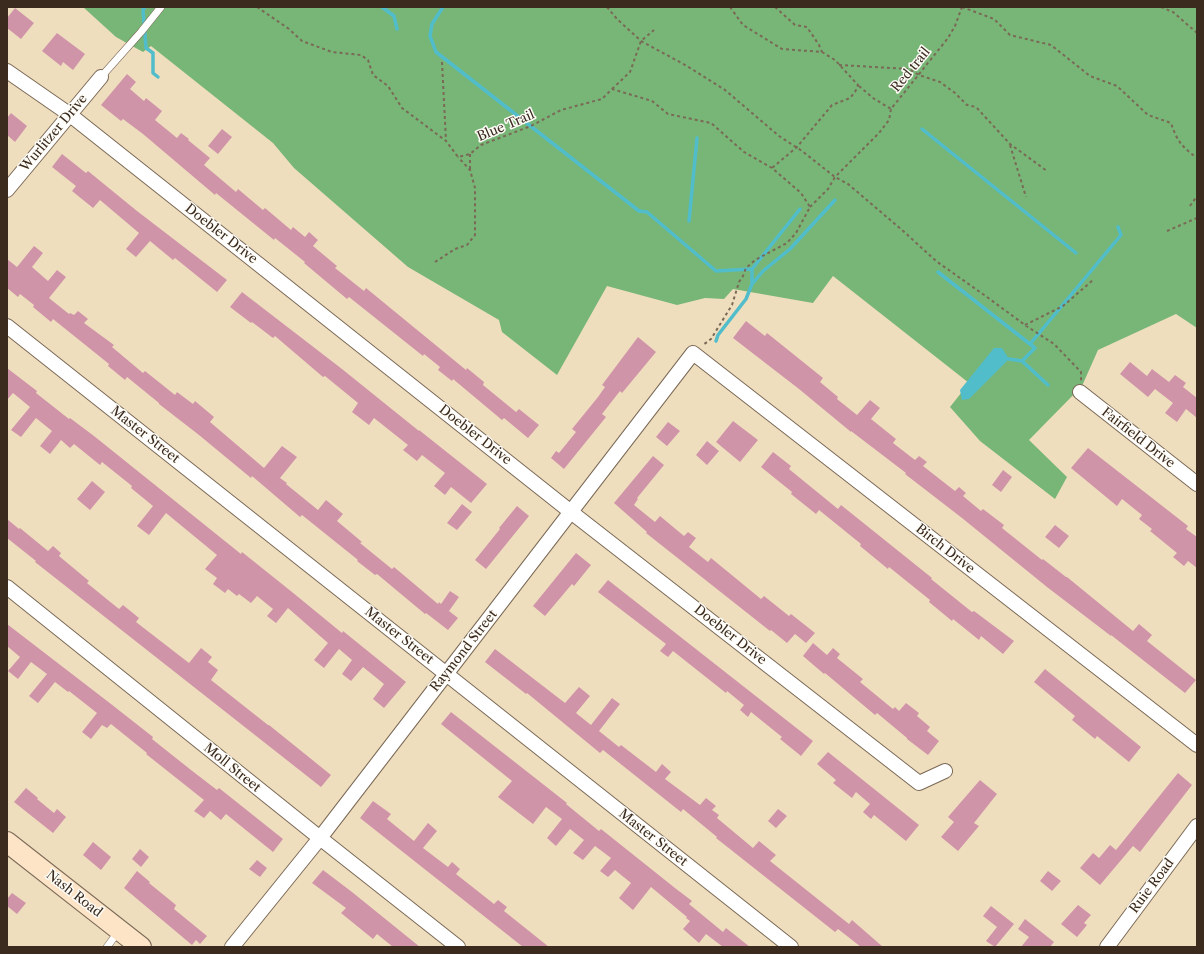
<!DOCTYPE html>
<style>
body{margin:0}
#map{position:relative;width:1204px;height:954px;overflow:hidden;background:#efdebe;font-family:"Libre Caslon Text",serif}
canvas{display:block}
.frame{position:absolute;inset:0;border:8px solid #3b2a1e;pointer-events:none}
</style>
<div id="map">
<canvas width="1204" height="954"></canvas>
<div class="frame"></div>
</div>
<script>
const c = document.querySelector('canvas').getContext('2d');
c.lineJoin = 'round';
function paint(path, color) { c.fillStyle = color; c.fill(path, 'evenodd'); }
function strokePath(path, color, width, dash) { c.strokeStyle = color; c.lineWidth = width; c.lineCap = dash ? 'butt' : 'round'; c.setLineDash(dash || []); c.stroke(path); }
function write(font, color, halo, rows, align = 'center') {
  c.font = font + ' "Libre Caslon Text",serif'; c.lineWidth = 3; c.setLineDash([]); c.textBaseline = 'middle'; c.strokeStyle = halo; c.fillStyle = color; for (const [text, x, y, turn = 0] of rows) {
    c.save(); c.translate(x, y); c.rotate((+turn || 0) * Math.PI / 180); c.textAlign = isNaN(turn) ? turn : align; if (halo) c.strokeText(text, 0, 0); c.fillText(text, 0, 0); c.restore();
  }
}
paint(new Path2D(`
 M83 7H1197V328L1176 314 1098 350 1082 386 1029 440 1067 477 1055 499 980 441 950 407 969 383 833 276 813 303 733 289 724 299 705 298 677 305 607 286 557 375 502 332 499 320 408 267 294 168 273 143 151 46 143 52 116 37Z`), '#77b676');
paint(new Path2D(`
 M994 348H1002L1009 359 969 399 962 400 960 390Z`), '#51bdcb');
strokePath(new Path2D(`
 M145 7 143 10 146 48 153 53V73L158 77
 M382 7 394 16 397 29
 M443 7 432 24 430 36 436 52 639 211 647 212 716 271 752 269
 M922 129 1076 253
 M689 221 697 138
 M938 272 1035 348 1022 361 1048 385
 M753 283 763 271 790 249 835 200
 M716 341 718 335 746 299 752 284V269L800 209
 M1030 344 1121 235 1118 227
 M1009 359 1022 361`), '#51bdcb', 3.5);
paint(new Path2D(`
 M15 8 34 23 21 39 7 28V18Z
 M57 33 85 54 73 70 63 62 61 66 42 51Z
 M127 74 136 82 130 89 144 101 146 98 162 111 155 120 177 138 181 133 189 139 188 140 210 158 204 165 236 192 238 189 263 210 265 208 291 230 293 227 305 237 309 232 318 240 313 246 337 266 335 268 364 291 366 288 466 370 467 368 484 382 483 385 516 412 519 409 539 425 528 438 504 418 502 420 453 379 452 381 438 370 440 367 424 354 423 356 349 297 347 299 304 263 305 262 275 238 274 240 216 193 215 195 143 134 123 119 121 121 101 105Z
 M11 113 27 126 15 142 7 135V118Z
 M222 129 232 137 218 154 208 146Z
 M62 154 86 173 88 171 137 211 227 280 217 292 175 258 173 260 150 241 136 257 126 249 139 233 100 200 93 208 72 191 76 186 52 167Z
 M34 246 43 253 32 267 48 281 57 270 66 277 49 298 69 314 70 313 74 315 78 311 88 319 84 323 114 345 112 347 143 373 145 371 175 395 177 392 193 404 195 401 214 417 210 422 264 468 282 446 297 457 280 478 287 483 286 484 318 510 326 500 343 514 337 521 362 542 360 543 392 569 394 567 438 604 439 602 441 604 450 591 459 597 449 611 458 618 448 630 426 613 425 614 377 574 375 575 357 561 358 560 302 515 300 517 252 476 251 478 199 435 159 404V403L127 377 125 380 108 366 109 364 53 319 51 322 33 307 34 305 20 294 18 297 7 288V259L17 267Z
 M242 292 342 369 419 431V430L487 484 471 503 451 487 445 495 434 486 445 473 422 455 417 461 403 450 408 445 374 418 369 425 352 412 358 403 325 376 323 377 275 336 273 338 252 322 251 323 230 307Z
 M746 321 765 336 767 333 823 378 820 382 838 397 837 399 857 415 870 400 880 408 871 419 896 439 893 443 915 460 919 456 927 462 923 466 955 491 959 487 966 493 963 496 981 511 983 509 1004 525 1002 528 1042 560 1043 559 1066 577H1067L1133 631 1139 624 1152 635 1147 641 1196 680 1185 693 1111 635V636L1047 587 962 518 905 474 906 473 851 431V432L799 389 733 338Z
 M638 337 656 352 622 393 620 391 602 414 606 417 564 469 551 458 556 451 559 453 576 432 572 429 598 397 605 387 602 385Z
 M1130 362 1147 376 1152 369 1169 382 1175 375 1186 383 1183 387 1197 398V418L1186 409 1177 422 1165 413 1173 403 1155 389 1148 397 1120 374Z
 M7 368 37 391 36 393 69 419 70 418 94 436 241 554 242 552 292 592 342 633 343 631 406 682 384 708 373 699 384 684 363 667 351 681 342 674 352 660 339 649 324 668 314 660 328 643 288 608 276 623 267 616 273 609 257 596 251 603 239 594 237 596 228 589 225 593 213 584 217 578 205 569 217 555 166 513 149 535 137 526 153 506 131 488 132 486 102 462 100 465 74 444 70 448 61 440 50 454 40 446 52 431 36 418 21 437 11 430 30 407 13 393 7 400Z
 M733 421 758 440 740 462 716 442Z
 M668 422 680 431 667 446 656 437Z
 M707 441 719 451 707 465 696 455Z
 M1088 448 1188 526 1186 529 1197 537V568L1188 561 1184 566 1173 557 1177 553 1150 531 1152 529 1139 519 1142 515 1122 499 1117 506 1071 468Z
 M773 452 791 466 789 469 838 509 841 505 932 578 931 579 972 612 974 611 1014 641 1003 654 981 636 979 640 953 619 952 621 929 602 930 600 889 567 888 569 860 546 861 544 819 510 816 514 791 494 792 492 761 467Z
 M653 456 664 465 637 498 638 499 634 505 655 522 660 516 684 536 688 532 696 538 689 547 708 562 711 558 761 599 764 596 789 616 791 614 815 633 806 643 795 634 787 643 771 630 770 631 646 533 647 532 614 503Z
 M1003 470 1012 477 1001 492 992 485Z
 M92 481 105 492 90 510 77 499Z
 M462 504 472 512 457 530 447 523Z
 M517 506 529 516 486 569 475 560 500 529 499 528Z
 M7 519 19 529 20 528 48 551 53 546 61 553 59 556 89 581 87 583 119 609 123 605 139 618 136 622 189 663 201 648 212 657 208 662 218 670 211 680 268 725H269L331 775 321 787 35 562 36 561 7 538Z
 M1055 525 1069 536 1059 548 1045 537Z
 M576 553 591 565 574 586 572 584 545 616 533 606Z
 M608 580 813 741 801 756 780 739 782 737 751 712 748 717 740 710 744 705 727 691 726 693 673 651 668 657 660 651 666 644 598 592Z
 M7 624 111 704 153 737 152 739 191 770 217 790 219 788 283 839 273 852 226 814 221 820 210 811 204 818 194 811 204 800 146 754 147 753 111 724 107 728 102 725 91 739 82 732 97 713 69 691 68 692 55 682 38 703 29 696 47 674 31 662 18 679 8 671 20 657 7 646Z
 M813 643 827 655 833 648 840 654 837 658 863 679 860 682 893 709 895 707 899 711 906 703 919 713 917 716 930 727 927 731 939 741 928 755 907 739V738L877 713 875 715 825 673 824 674 803 656Z
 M495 649 565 703 579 687 590 696 576 713 591 725 612 698 620 704 599 731 619 747 621 745 656 772 662 764 671 772 665 779 700 805 706 798 716 806 712 810 719 815 717 818 753 848 759 841 776 855 770 861 849 924 852 920 883 947H861L838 929 835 932 716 838 717 837 683 809 681 812 603 750 600 753 527 693 526 694 485 662Z
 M1045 669 1141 747 1129 762 1097 736 1095 739 1072 720 1075 716 1034 682Z
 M451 712 567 803 566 804 599 831 601 829 675 888 692 901 689 904 723 932 726 928 750 947H723L706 934 699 943 683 929 690 921 686 918 687 917 651 887 633 910 619 898 631 883 615 870 608 877 600 871 611 858 595 846 583 860 573 853 584 840 570 829 556 846 547 838 562 819 546 807 533 824 498 797 512 781 441 724Z
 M828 752 919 825 906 841 874 815 871 819 863 812 870 804 856 792 852 798 833 783 836 780 817 764Z
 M1178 773 1192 785 1140 852 1133 846 1100 885 1080 868 1093 853 1099 858 1110 845 1116 850Z
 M980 780 997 794 974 823 979 826 958 851 941 837 954 822 948 817Z
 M26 788 38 798 37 799 54 813 57 809 66 817 53 833 14 802Z
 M373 801 391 814 387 819 414 841 428 823 437 831 423 848 448 867 452 862 460 869 456 874 494 904 498 900 507 907 504 911 549 947H523L360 818Z
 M778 809 787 816 776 828 768 821Z
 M93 842 111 857 101 870 83 855Z
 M140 849 149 857 141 867 132 859Z
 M257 860 267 868 260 877 249 869Z
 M323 870 352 892 420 947H393L377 934 373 939 341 913 346 908 312 883Z
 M137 871 150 882 149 883 176 905 174 909 207 936 200 944 196 940 192 945 124 888Z
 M1048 871 1061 881 1052 891 1040 881Z
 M12 893 26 903 17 914 7 906V899Z
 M1078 905 1091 915 1084 923 1087 925 1077 937 1061 924Z
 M991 906 1014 924 995 947 986 941 997 927 983 916Z
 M1025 919 1054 942 1050 947H1021L1029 937 1018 929Z`), '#d094a9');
const lane = new Path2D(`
 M101 77 141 32 161 7
 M107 947 118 932`);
const street = new Path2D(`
 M7 71 69 114 571 512 919 783 945 771
 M7 190 101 77
 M7 326 791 947
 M1080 392 1197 484
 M7 587 320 838 458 947
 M232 947 320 838 693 353 1197 745
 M1107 947 1197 826`);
const secondary = new Path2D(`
 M7 842 141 947`);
strokePath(lane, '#7a6956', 8);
strokePath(street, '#7a6956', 16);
strokePath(secondary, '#7a6956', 22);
strokePath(new Path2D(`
 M257 7 289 29 302 41 332 52 361 55 368 60 373 75 388 86 402 108 446 141 458 157 470 154 481 145 531 126 561 110 602 99 612 89 652 101 668 114 711 123 744 152 772 168 801 193 810 207 796 233 787 243 755 260 746 268 743 276 739 282 732 305 711 339 703 345
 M607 7 617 19 641 41 687 66 725 90 779 136 802 151 835 177 848 184 902 230 936 261 987 297 1025 325 1054 344 1081 372V381
 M730 7 743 25 782 49 822 52 835 60 858 85 855 92 850 98 832 105 797 147 772 168
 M775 7 795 25 807 27 819 45 822 52
 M962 7 994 19 1010 35 1051 45 1090 76 1117 86 1148 115 1171 123C1177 141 1182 147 1197 158
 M1161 7 1173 12 1197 33
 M442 62 446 141
 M839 65 909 69 919 75 940 82 955 93 967 105 976 107 1010 144 1047 171
 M859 86 873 98 891 109 948 38 955 26 962 7
 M612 89 630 72 641 41 654 30
 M1010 145 1026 197
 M470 154V169
 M1190 206 1197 196
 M810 207 828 189 835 177 879 133 889 120 891 109
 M1167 231 1197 218
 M435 262 455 249 467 245 475 235V188L470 170 458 157
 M1025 325 1063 306 1093 280`), '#7a6956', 2, [3, 3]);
strokePath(lane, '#fff', 7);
strokePath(street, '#fff', 14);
strokePath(secondary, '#fee4c6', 20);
write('13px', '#3b2a1e', '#fdfcf7', [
 ["Red trail",911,70,-51],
 ["Blue Trail",506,126,-23],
 ["Wurlitzer Drive",54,133,-50],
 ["Doebler Drive",221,234,38],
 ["Master Street",145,435,38],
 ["Doebler Drive",475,435,38],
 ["Fairfield Drive",1138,438,38],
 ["Birch Drive",945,549,38],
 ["Doebler Drive",730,635,38],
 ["Master Street",399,636,38],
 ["Raymond Street",464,651,-52],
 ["Moll Street",232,768,39],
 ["Master Street",653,838,38],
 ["Ruie Road",1152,886,-53],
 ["Nash Road",74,894,38]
]);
</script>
